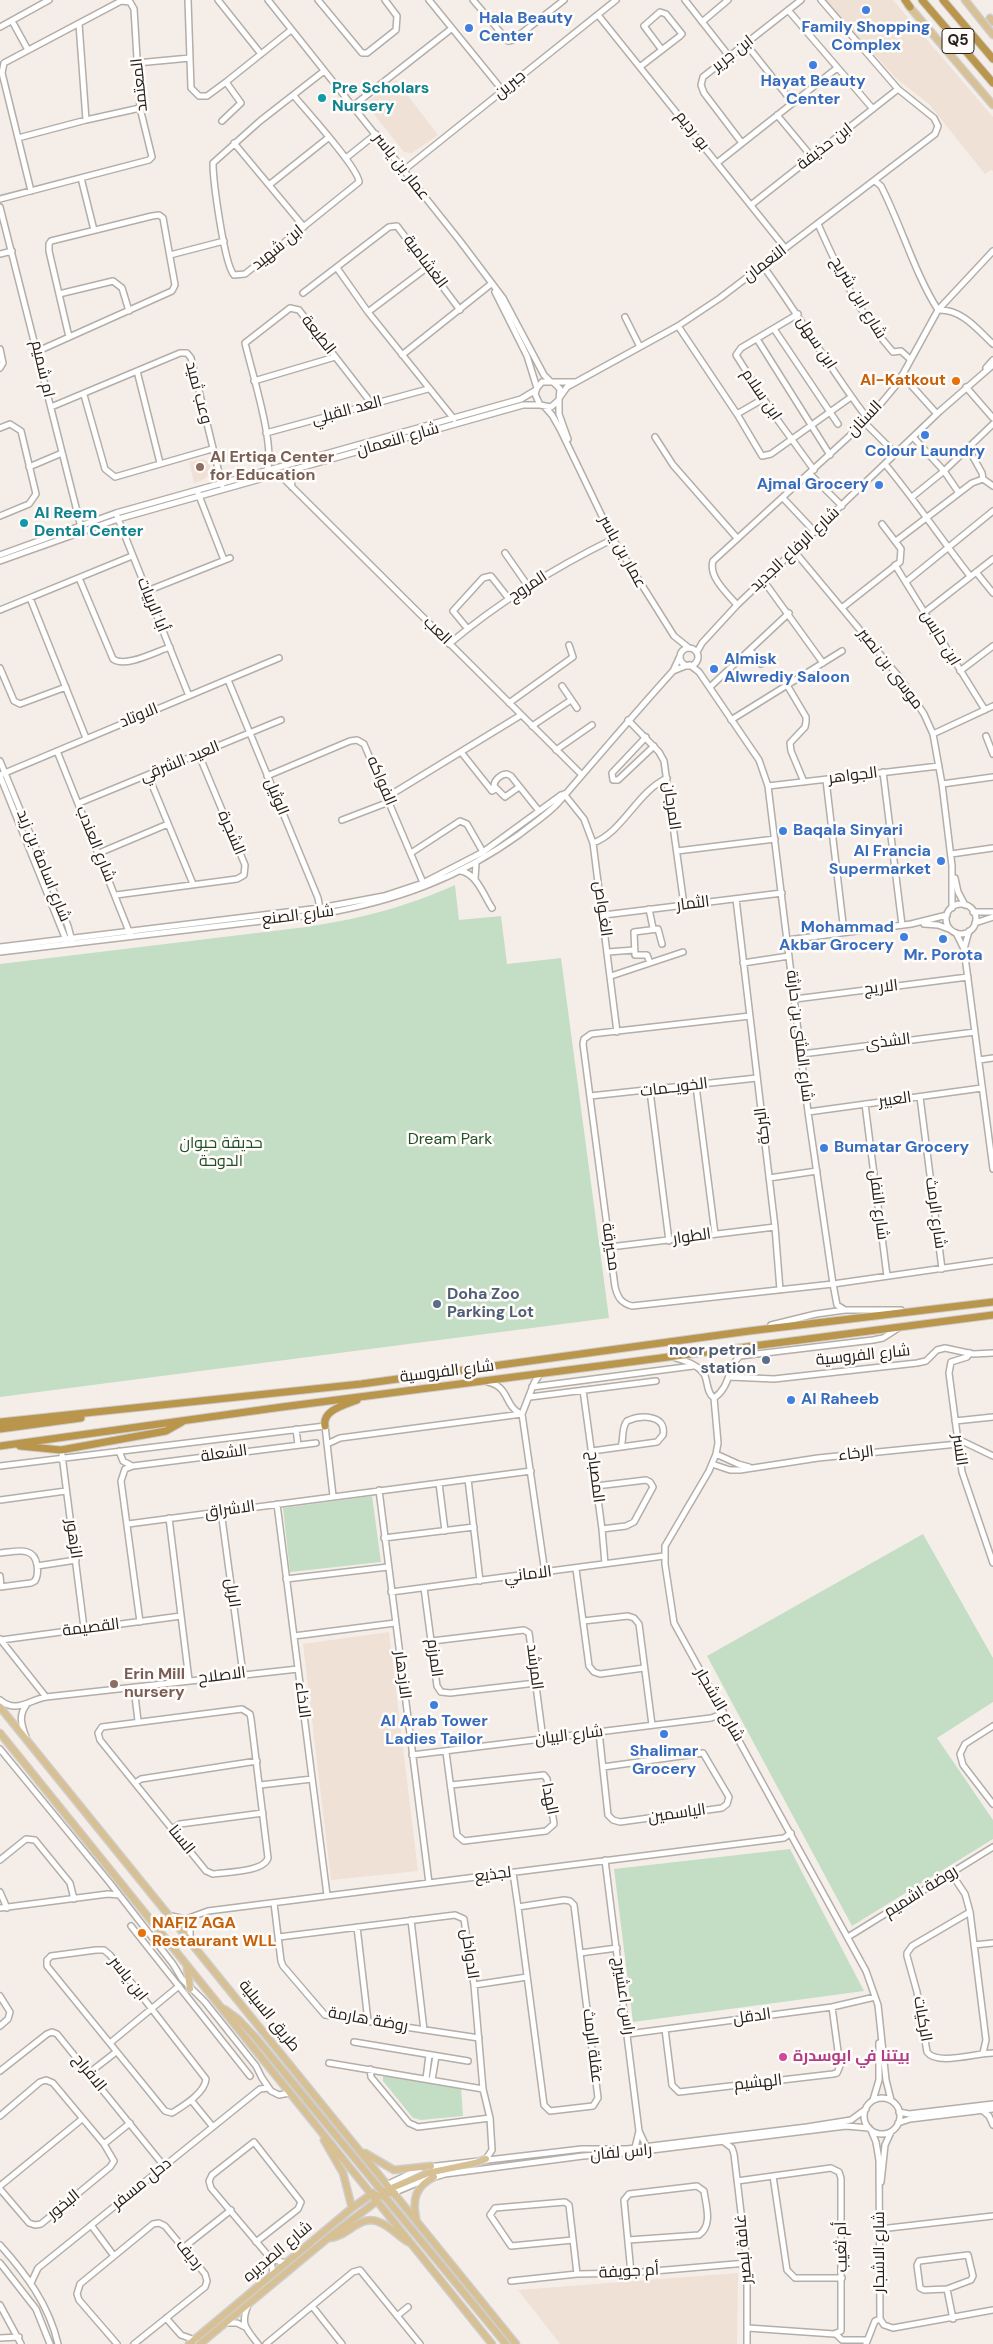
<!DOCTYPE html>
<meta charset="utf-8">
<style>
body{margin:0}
canvas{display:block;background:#f5eee8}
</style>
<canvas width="993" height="2344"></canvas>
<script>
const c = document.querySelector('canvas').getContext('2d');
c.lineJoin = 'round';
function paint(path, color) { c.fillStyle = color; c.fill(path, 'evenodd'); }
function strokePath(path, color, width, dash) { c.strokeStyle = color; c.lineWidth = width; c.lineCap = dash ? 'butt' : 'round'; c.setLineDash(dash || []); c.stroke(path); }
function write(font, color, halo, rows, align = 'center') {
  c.font = font + ' "DM Sans",Cairo,sans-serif'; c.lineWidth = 5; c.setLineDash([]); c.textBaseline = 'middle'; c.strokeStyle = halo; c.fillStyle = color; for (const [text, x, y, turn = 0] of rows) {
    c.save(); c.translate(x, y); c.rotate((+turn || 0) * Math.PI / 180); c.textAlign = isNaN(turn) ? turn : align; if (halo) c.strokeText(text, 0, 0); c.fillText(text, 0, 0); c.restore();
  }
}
paint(new Path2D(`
 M824 0H893L993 117V171L991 170 985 174 929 104 897 79Z
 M396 80 438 135 412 153 404 152 368 107 369 101Z
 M203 459 209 462 212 472 203 480 194 483 189 462Z
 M389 1632 418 1871 331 1880 303 1644Z
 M738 2273 737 2344H560L518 2290Z`), '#efe1d6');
paint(new Path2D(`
 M455 885 459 920 501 916 507 964 561 958 609 1318 0 1397V964L306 927C363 918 403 908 455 885Z
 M372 1496 381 1562 290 1572 283 1508Z
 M923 1534 993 1658V1702L937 1738 993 1820V1839L852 1926 707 1656Z
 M790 1849 864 1991 633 2022 614 1869Z
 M383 2076 461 2087 463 2116 421 2120 413 2118 383 2081Z`), '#c4dec6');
const minor = new Path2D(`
 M188 0 191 88 199 96H207L226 82 291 30
 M218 0 261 54
 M268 0 460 241 503 298 544 375 550 381
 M318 0 362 53H367L396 30 397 16 385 0
 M429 0 503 91
 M473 0 508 41 513 40 564 0
 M685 0 729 56
 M788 10 873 109
 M598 15 785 248
 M12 21 28 50
 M702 22 728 0
 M79 24 86 120
 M0 27 49 0
 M746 44 793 103
 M137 63 190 58
 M641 66 680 36 682 34 666 14 660 12 644 26 662 50
 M294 96C306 110 359 169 359 182L245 274 234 275C224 264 213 180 213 163L260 121 324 71
 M353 106 451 29
 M777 115 812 157
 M222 121 241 103 226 82
 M18 138 86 120 140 108
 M234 143 304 227
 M742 143 704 93 701 85 703 77 801 0
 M346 158 376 134
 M717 163 837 68
 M404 170 616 0
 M81 178 94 230
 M875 181 881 186C902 227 914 272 938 310
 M269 185 328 138
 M0 199 149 160 152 157 140 108 134 9 130 2 121 1 4 63 2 73 31 191
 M751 205 898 89
 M0 207 81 527
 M818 224C838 269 859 314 893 352L901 351 910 359
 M0 254 12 251
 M170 255 224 241
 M763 266C800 316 830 370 868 419
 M337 268 368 312 454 419
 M495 292 527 356 537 388
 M303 293 389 227 397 226 460 310
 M59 294 113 281 122 288 129 311
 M938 310C962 309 977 329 993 344
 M368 312 429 266
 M798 314 741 348 736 355 774 415 814 470
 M625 317 640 347
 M678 326 737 414 762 456 771 454 851 397
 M774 329 838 424
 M757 339 830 455
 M0 349 3 363 0 368
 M38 351 172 291 175 285 163 218 159 215 152 216 51 241 49 244V251L69 337
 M402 355 491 284
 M986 368 993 360
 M137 371 160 463
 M902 375 937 414
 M254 381 335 357
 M554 383 560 389 559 400 551 407 540 405 535 394 537 388 542 382H575
 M966 387 993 418
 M84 395 105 469 115 477 212 449
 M560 397 567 387 678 326 720 298 935 134 938 126 934 118 898 89 821 0
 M559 402V414L568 439
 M544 406 552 415 560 429 613 539 674 636 689 648
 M51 407 180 353H187L191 358 222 485
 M737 414 763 399
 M868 426 896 454
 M0 428 10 424 21 431 36 494 29 504 0 516
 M266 433 428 389
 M655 437 673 465 737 538
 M913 437 944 471 959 493
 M968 448 982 473 983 479
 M885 464C915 500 941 539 970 576
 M29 467 62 453
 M267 470C276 448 251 369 245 343L290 308 299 310 372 404
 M276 474 282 477 582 775
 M810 474 842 506
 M292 487 291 477 296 470
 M198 493 224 560
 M912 497 944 471 993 424
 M783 498 815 532
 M117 516 189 696
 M896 541 972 483 983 479 993 486
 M795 552 900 678 924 714 933 734 942 784 952 866V908
 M505 553 528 586
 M0 555 116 513 521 399 536 390
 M0 561 118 519 523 405H540
 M895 565 985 710
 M976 572 993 593
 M79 578 113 659C125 668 155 652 170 647
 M763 580 823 663
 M907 581 993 511
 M147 591 230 558
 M30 598 86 738
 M737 605C728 594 708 577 713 561L868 419 898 383 938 310 993 251
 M843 607 900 562 901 549 882 524
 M0 610 132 556
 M925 612 993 559
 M467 628 453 611 483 578 491 576 509 599
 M449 644C499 602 554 568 613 539
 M680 657a9 9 0 1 1 18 0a9 9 0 1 1-18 0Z
 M750 650 761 664
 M698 656 697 652 702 643 737 605 940 411 993 365
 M690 665 699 672 759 760 768 786 808 1112 833 1284 837 1305 845 1310
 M0 668 14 701 20 704 66 687
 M673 671 688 665
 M960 671 993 646
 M228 680 318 898 320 909
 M787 685 806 717V722L805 727 790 743 791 751 804 782
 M562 686 577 708
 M710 687 789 613
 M509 703 573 657 569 645
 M628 720 659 752 664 761 684 905
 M731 720 842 651
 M532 726 571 700
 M933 734 993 706
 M986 736 993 754
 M646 737 612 773 613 780H618L654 746
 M556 750 592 725
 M57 751 130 934
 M461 752 492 791 496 789
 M0 761 68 926 72 941
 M883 772 902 925
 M0 775 279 658
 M148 775 193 884
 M0 776 66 940
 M267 776 350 741 357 740 364 744 424 885
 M826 780 844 932
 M942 784 993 777
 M768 786 939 766
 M519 787 505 797 494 786C494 780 501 774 507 774L511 776 539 811
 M564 794 584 819 593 843 617 1032
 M387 797 521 715
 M79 803 281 720
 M342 820 389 802
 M593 843C622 833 637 792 667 778
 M677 851 775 839
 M99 853 168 824
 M411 853 460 821 467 824 483 852
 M951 854 993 848
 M461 871C477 874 484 896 492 908
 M955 878 958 892 965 905
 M475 879 476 863
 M116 895 237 879 244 875 245 865 199 755
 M736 899 775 1227 780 1290
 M946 919a15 15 0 1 1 30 0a15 15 0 1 1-30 0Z
 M649 909 653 928
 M973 912H993
 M604 915 782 893
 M975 923 993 917
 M924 924 938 925 949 929
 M956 933 964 949 993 1169
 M787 940 911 924 947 915
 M0 947 320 908 384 896 423 883 483 852 561 795
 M964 949 969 931
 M0 952 321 914C395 901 458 879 520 834 532 824 547 815 558 803 596 759 634 714 673 671L680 656
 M608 952 634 950
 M650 963 647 955H635L634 932 658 929 662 944
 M743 963 789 956
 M611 976 683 952
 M795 999 968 977
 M750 1016 591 1034 584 1039 583 1044 615 1287C618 1298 621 1303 632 1306L833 1284 993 1261
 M802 1054 975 1032
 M979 1060 993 1058
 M696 1086 715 1234
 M650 1091 669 1241
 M590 1096 757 1078
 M920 1097 942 1269
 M865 1104 887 1276
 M808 1112 982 1088
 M769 1178 817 1171
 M610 1247 775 1227
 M771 1325 816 1314 845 1310H901
 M970 1353 967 1357 951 1362 949 1373 962 1472 993 1563
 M673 1357C683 1360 700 1365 705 1376 708 1384 707 1393 714 1398L718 1443 716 1454 709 1471 665 1546V1564L674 1623 866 1971 878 2005 886 2080 891 2100
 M540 1374 534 1383 522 1414 545 1573
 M730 1377 774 1379 917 1363 926 1361 937 1350 945 1348 973 1354 993 1353
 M488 1382C510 1387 504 1406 521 1414
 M532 1387 693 1366
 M583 1390 602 1529 605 1564
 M530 1397 656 1381
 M714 1398C731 1387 727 1367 740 1356L873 1340 883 1338 897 1329
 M955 1421 993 1417
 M296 1429 298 1445
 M958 1441 964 1442 993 1456
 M327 1444 340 1438 522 1414
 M119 1451 123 1461 132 1466
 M592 1451 657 1442 663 1435C667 1414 640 1415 627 1421 621 1428 624 1438 621 1447
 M716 1454 738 1464 749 1467
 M62 1455 84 1628
 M712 1464 730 1470H740L818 1458 958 1444
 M0 1466 325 1426 333 1496
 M468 1479 480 1581
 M439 1483 445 1531
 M596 1486 646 1480 650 1482 653 1487 634 1522 626 1526 602 1529
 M379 1490 429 1883
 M0 1500 66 1491
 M277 1504 327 1895
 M221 1511 243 1674
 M169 1518 189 1680
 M128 1524 531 1471
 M384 1538 474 1527
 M0 1553C15 1552 34 1545 37 1565 38 1571 38 1576 35 1581L31 1583 0 1587
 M37 1566 76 1560
 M576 1569 589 1666 594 1672 600 1674 644 1668
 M0 1576 1 1587
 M286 1579 388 1567
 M424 1588 437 1686 441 1692 450 1693 536 1683
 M391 1592 664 1556
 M583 1621 628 1616 634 1618 639 1624 652 1725
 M140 1622 121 1481 125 1469 133 1466 316 1443
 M294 1636 395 1623
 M0 1639 46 1697
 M1 1640 181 1616
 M432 1641 524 1630 529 1633 543 1739
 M134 1687 138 1721
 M0 1700C16 1714 29 1700 46 1697L298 1669
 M242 1709 250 1714 251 1719 268 1858C264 1872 226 1872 213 1874L206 1871 100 1740 98 1733 102 1727Z
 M993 1726 965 1744 960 1754 963 1765 993 1804
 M599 1732 608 1815 613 1820 620 1822 722 1808 727 1804 729 1797 703 1753 603 1767
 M26 1737C21 1724 18 1714 28 1703
 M0 1749 110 1883 173 1964 182 1979 205 2002 256 2066 262 2078 271 2091 279 2095 289 2093
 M446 1752 457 1835 464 1841 546 1831 554 1824 547 1779 544 1775 451 1785
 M412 1755 711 1718 719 1715 723 1711
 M135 1783 141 1779 257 1761
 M260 1785 312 1779
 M172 1829 180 1824 263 1813
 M0 1860 26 1839 35 1840 70 1883 74 1899
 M605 1860 639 2131 635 2148
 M513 1873 518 1907
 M951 1873 965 1894 970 1912 986 2040 983 2053
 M0 1892 7 1908
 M564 1900 570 1901 574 1905 598 2098 593 2106 550 2111 544 2105 518 1907Z
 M274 1903 281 1961 283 1966 325 2015 479 2038
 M0 1908 108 1894 119 1895
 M970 1912 912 1946 907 1953V1956L917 1992 927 2052C937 2066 976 2053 993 2053
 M171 1916 186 1919 208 1911 784 1838 791 1833
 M411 1920 424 2030
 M131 1926 250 2076
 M357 1927 368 2021
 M279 1937 455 1915 464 1919 474 1985 483 2089 490 2118 492 2150 486 2159
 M848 1937 993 1847
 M190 1940V1928L194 1918
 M974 1945 993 1943
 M96 1950H104L110 1955 206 2079C205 2093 183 2106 172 2113L165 2111 47 1966V1960L51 1956Z
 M580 1953 617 1948
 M474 1985 527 1977
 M0 1996 10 2012 8 2019 0 2026
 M665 2029 672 2085 679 2092 833 2074 837 2073 840 2066 832 2007
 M628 2034 832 2007 875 1997
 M354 2042 468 2061
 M110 2043 179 1986
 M329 2063 483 2089
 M370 2069 371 2077 409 2123 418 2127 490 2118
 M0 2071 47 2034 52 2032 57 2034 164 2166
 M89 2073 116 2052
 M426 2079 429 2055
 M432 2080 436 2056
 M864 2116a18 18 0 1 1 36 0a18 18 0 1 1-36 0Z
 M191 2100 213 2127
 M873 2100 879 2080V2043
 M982 2110 989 2116 993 2125
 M899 2112 909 2114 993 2104
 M0 2116 40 2082 46 2080 53 2083 104 2144 114 2161 110 2167 41 2224 35 2225 29 2223 0 2189
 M898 2123 910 2119 993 2109
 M871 2130 876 2142 879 2160 880 2319
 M639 2131 646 2146
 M724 2142 732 2148 734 2154 747 2263V2344
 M104 2144 130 2123
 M428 2167 582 2149H627L807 2127 851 2120 866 2109
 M773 2176 787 2270 795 2278H842
 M737 2181 831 2168 839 2172 841 2178V2331L834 2334 748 2328
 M881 2182 885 2145 891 2132
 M388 2184 420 2169
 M0 2186 82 2119
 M393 2193 422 2181 445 2174 583 2156 627 2153 846 2126 869 2128
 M91 2225 114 2256
 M880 2229 993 2216
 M573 2240 511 2246 490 2215 495 2208 565 2202 569 2205 577 2274
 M628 2240 699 2235C713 2225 706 2206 704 2191L697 2186 629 2194 624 2200 631 2273
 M256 2242 298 2209 301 2202 254 2142 212 2175 209 2181 211 2188 271 2259 273 2274
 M0 2245C26 2274 49 2305 58 2344
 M183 2248 231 2210
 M271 2259 286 2263
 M0 2263 36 2309 50 2344
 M511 2281 577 2274 631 2273 747 2263
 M31 2283 38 2268 245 2101 260 2089 269 2088
 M947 2289 971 2280 973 2276 968 2255 919 2261 917 2265 920 2288 924 2290 947 2289 953 2319
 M0 2305 21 2344
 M248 2305C240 2325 246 2328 258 2344
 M312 2306 342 2344
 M397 2316 408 2307
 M166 2318 181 2335 195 2340
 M880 2319 884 2325 893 2328 993 2310
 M226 2323H237L245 2327
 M836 2334 842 2340H867
 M0 2338 19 2337
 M117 2344 79 2300 77 2294 80 2284 153 2224 159 2223 165 2226 205 2274 207 2281 205 2287 134 2344
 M266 2344 353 2272 360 2270 420 2344
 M866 2344 875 2321 880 2319`);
const major = new Path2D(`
 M965 0 993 35
 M908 5 993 105
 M990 18 993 22
 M0 1707 516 2344
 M0 1733 492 2344
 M187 1967 190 1989
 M224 2009 239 2020 256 2038 380 2189 386 2193H395
 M324 2140 343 2173 352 2208
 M365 2153 394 2170 431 2166
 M387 2190 428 2173 475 2163 486 2159
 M371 2194 385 2197 506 2344
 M416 2218C412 2199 416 2186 434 2177
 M329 2238C348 2237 359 2214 379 2222 390 2226 398 2236 408 2242
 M189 2344 352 2208 373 2193
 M200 2344 328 2238 377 2201`);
const highway = new Path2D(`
 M905 0 910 7
 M922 0 993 83
 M943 0 993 59
 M0 1422 361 1384 749 1331 993 1302
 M325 1426C322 1410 345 1405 357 1400
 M0 1429 81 1418
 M0 1446 282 1407 993 1315
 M20 1446 61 1450 166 1431 182 1422`);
strokePath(minor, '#b4aea8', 8);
strokePath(major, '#cfcece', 9);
strokePath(highway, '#cfcece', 9);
strokePath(minor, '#fff', 5);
strokePath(major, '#d6c094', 6);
strokePath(highway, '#ba964d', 7);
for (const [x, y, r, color] of [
 [866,10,5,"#3f7fe0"],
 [469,28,5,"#3f7fe0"],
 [813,65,5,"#3f7fe0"],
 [322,98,5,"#0f9aa8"],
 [956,381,5,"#e8710a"],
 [925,435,5,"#3f7fe0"],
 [200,467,5,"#8d6e63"],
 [879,485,5,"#3f7fe0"],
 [24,523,5,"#0f9aa8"],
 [714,669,5,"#3f7fe0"],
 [783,831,5,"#3f7fe0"],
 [941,861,5,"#3f7fe0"],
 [904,937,5,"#3f7fe0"],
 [943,939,5,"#3f7fe0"],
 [824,1148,5,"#3f7fe0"],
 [437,1304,5,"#5c6f8a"],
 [766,1360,5,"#5c6f8a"],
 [791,1400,5,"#3f7fe0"],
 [114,1684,5,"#8d6e63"],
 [434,1705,5,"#3f7fe0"],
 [664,1734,5,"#3f7fe0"],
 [142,1933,5,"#e8710a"],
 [783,2057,5,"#d1479c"]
]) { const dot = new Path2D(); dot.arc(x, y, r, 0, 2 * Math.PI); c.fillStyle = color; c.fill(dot); strokePath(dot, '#fffcfa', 2); }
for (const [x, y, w] of [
 [958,41,32]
]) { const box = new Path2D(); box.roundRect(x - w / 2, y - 12.5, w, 25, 4); c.fillStyle = '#fffcfa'; c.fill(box); strokePath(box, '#23201e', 1); }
write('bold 15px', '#23201e', null, [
 ["Q5",958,41]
]);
write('bold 16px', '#366cbe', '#fffcfa', [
 ["Hala Beauty",479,19,"left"],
 ["Center",479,37,"left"],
 ["Family Shopping",866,28],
 ["Complex",866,46],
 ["Hayat Beauty",813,82],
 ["Center",813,100],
 ["Colour Laundry",925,452],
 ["Ajmal Grocery",869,485,"right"],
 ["Almisk",724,660,"left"],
 ["Alwrediy Saloon",724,678,"left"],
 ["Baqala Sinyari",793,831,"left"],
 ["Al Francia",931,852,"right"],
 ["Supermarket",931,870,"right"],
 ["Mohammad",894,928,"right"],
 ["Akbar Grocery",894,946,"right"],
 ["Mr. Porota",943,956],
 ["Bumatar Grocery",834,1148,"left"],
 ["Al Raheeb",801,1400,"left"],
 ["Al Arab Tower",434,1722],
 ["Ladies Tailor",434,1740],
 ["Shalimar",664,1752],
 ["Grocery",664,1770]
]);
write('16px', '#23201e', '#fffcfa', [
 ["ابن جرير",733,54,-38],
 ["المعتمد",140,85,-96],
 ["جبرين",510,85,-39],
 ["بو رديم",692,131,52],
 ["ابن حذيفة",825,147,-38],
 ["عمار بن ياسر",401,167,52],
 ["ابن شهيد",278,248,-39],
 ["الغشامية",425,262,53],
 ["النعمان",765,264,-37],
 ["شارع ابن شريح",858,298,59],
 ["الطبعة",318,335,52],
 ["ابن سهل",816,343,57],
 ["ام شميم",42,369,77],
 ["وعب ثميد",198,393,75],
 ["ابن سلام",761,395,56],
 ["العد القبلي",347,411,-15],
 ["السنان",865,419,-46],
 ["شارع النعمان",398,440,-16],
 ["شارع الرفاع الجديد",795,550,-43],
 ["عمار بن ياسر",622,552,61],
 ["المروج",528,587,-33],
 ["أبا الربيات",152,605,68],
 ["العب",437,631,45],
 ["ابن حابس",940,638,59],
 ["موسى بن نصير",890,669,53],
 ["الاوتاد",139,716,-22],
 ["العيد الشرقي",180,762,-22],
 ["الجواهر",853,776,-7],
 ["الفواكه",381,781,67],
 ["الوثيل",276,797,68],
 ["المرجان",671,806,82],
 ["الشجرة",231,833,67],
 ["شارع العندب",95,844,68],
 ["شارع اسامة بن زيد",43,866,68],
 ["الثمار",693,904,-7],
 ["الغـواص",602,909,82],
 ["شارع الصنع",298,916,-7],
 ["الاريج",881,988,-7],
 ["شارع المثنى بن حارثة",799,1036,83],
 ["الشذى",888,1042,-7],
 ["الخويــمات",674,1088,-7],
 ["العبير",895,1100,-8],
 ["البركة",763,1126,-97],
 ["شارع النفل",878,1205,83],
 ["شارع الرمث",935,1213,82],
 ["الطوار",692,1237,-8],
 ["محيرقة",610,1247,82],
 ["شارع الفروسية",863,1356,-6],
 ["شارع الفروسية",447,1372,-7],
 ["النسر",959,1450,82],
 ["الشعلة",224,1454,-8],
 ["الرخاء",856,1454,-7],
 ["المصباح",595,1477,83],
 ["الاشراق",230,1510,-8],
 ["الزهور",73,1539,82],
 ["الاماني",528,1575,-7],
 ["الربل",232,1593,82],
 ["القصيمة",91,1628,-7],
 ["المرزم",434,1658,83],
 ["المرشد",534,1667,83],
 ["الازدهار",402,1675,83],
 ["الاصلاح",222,1676,-7],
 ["الاخاء",302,1700,83],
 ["شارع الاشجار",719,1705,60],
 ["شارع البيان",569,1736,-7],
 ["الهدا",549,1799,79],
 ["الياسمين",677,1814,-8],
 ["السنا",181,1840,51],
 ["لجذيع",493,1875,-7],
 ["روضة اشميم",921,1892,-32],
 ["الدواخل",469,1954,82],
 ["ابن ياسر",128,1979,52],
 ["راس اعشيرج",623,1996,82],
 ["طريق السيلية",269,2016,51],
 ["الدقل",752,2017,-8],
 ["الركيات",922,2019,80],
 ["روضة هارمة",368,2020,10],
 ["عقلة الرمث",592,2046,83],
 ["الافراح",89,2073,51],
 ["الهشيم",758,2083,-6],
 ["راس لفان",621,2153,-5],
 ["دحل مسفر",142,2184,-39],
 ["البخور",64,2205,-39],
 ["أم ثغيب",842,2247,-91],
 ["غافة لبصير",744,2249,-95],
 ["شارع الصديره",278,2252,-40],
 ["شارع الاشجار",880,2252,-90],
 ["رديف",189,2255,51],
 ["أم جويفة",629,2272,-3]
]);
write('bold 16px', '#0d838f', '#fffcfa', [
 ["Pre Scholars",332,89],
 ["Nursery",332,107],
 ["Al Reem",34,514],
 ["Dental Center",34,532]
], 'left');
write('bold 16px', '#c56008', '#fffcfa', [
 ["Al-Katkout",946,381],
 ["NAFIZ AGA",152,1924,"left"],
 ["Restaurant WLL",152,1942,"left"]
], 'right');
write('bold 16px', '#785e54', '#fffcfa', [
 ["Al Ertiqa Center",210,458],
 ["for Education",210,476],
 ["Erin Mill",124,1675],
 ["nursery",124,1693]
], 'left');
write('16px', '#1f4f27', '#fffcfa', [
 ["Dream Park",450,1140],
 ["حديقة حيوان",221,1144],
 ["الدوحة",221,1162]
]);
write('bold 16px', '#4e5e75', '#fffcfa', [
 ["Doha Zoo",447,1295],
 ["Parking Lot",447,1313],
 ["noor petrol",756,1351,"right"],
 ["station",756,1369,"right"]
], 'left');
write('bold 16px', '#b23c85', '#fffcfa', [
 ["بيتنا في ابوسدرة",793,2057]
], 'left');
</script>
